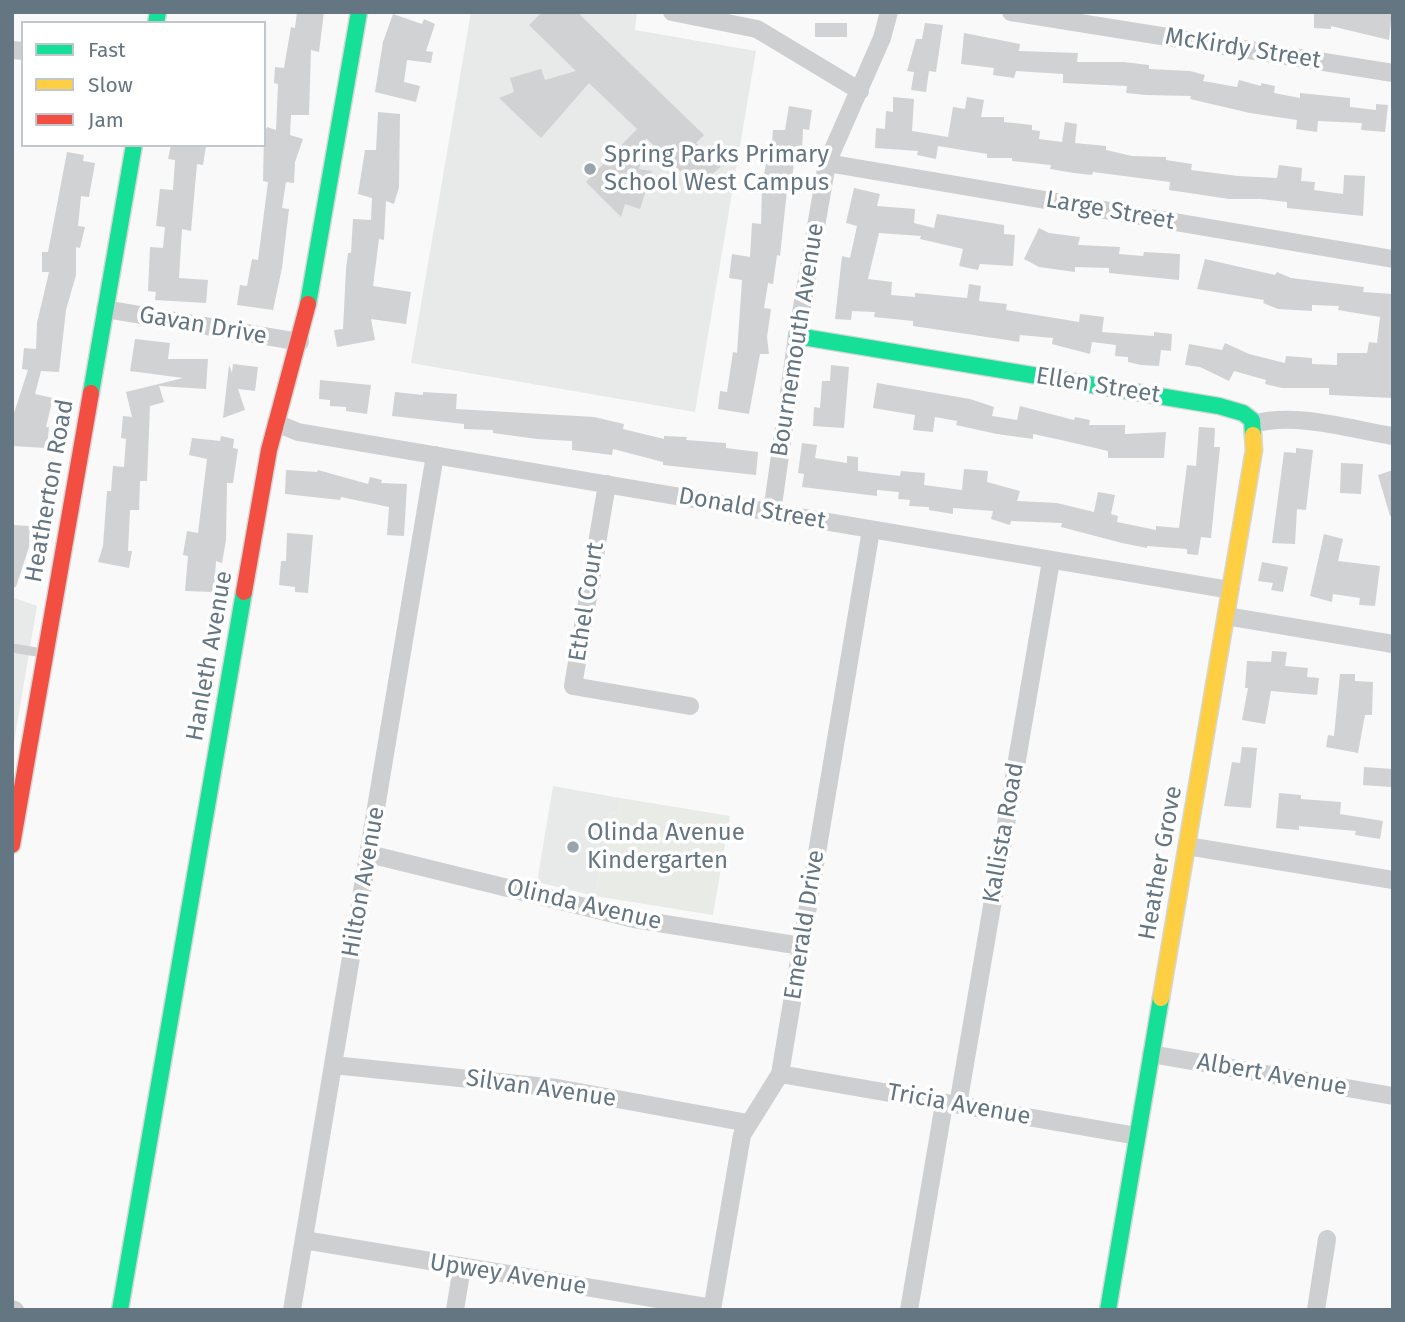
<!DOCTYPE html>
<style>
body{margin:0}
#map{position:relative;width:1405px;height:1322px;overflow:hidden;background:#f9f9f9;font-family:"Fira Sans",sans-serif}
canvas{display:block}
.frame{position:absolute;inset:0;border:14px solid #657683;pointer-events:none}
.legend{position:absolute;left:21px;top:21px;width:245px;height:126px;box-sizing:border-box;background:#fff;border:2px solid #c1c8cd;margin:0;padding:9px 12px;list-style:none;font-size:21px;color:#657683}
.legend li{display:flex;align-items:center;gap:14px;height:35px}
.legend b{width:35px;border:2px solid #c1c8cd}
</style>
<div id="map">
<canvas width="1405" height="1322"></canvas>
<div class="frame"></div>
<ul class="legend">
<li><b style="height:9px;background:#16e098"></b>Fast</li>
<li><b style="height:9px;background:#ffcf43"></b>Slow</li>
<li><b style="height:9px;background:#f24e42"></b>Jam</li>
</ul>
</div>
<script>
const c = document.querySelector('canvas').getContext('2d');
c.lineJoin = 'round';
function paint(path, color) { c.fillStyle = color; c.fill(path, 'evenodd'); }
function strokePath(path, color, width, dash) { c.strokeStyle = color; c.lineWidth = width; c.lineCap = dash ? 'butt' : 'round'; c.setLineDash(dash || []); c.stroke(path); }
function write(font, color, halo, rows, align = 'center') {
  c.font = font + ' "Fira Sans",sans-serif'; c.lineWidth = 7; c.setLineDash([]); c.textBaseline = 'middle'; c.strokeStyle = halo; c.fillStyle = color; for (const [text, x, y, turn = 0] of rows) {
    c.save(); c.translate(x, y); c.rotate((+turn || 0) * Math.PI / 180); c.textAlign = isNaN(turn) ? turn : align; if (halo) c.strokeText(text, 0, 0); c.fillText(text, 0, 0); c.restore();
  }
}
paint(new Path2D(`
 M471 12H637L635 30 756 51 695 412 411 363Z
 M12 597 37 606 12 754Z
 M553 786 620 798 618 813 610 812 595 896 537 882Z`), '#e8e9e9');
paint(new Path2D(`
 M620 798 730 816 713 915 595 896 610 812 618 813Z`), '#e8ebe6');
paint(new Path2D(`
 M297 12H324L319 52 311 50 309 115H291L290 135 303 139 295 162 294 183 286 182 282 208 289 209 282 268 273 310 237 305 240 285 247 286 252 259 258 260 268 182 263 181 264 134 267 127 276 130 278 84 274 83 275 67 284 68 291 27 295 28Z
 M542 12H577L704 135 696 143 721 166 698 188 646 138 639 169 652 171 640 209 625 204 621 217 586 182 637 129 589 83 541 138 499 98 514 92 510 78 541 69 545 80 576 71 529 25Z
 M1314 12H1392L1389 40 1331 26V29L1314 28Z
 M393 14 422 24 424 19 435 24 426 51 433 52 431 63 407 60 404 82 420 86 416 102 375 92 383 42Z
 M815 23H847V37H815Z
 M925 23 943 25 936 72 929 71 926 92 911 90 914 72 907 71 916 39H922Z
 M964 33 1020 44 1019 51 1078 53 1077 62H1124L1149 65V69L1190 71 1205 75 1203 81 1237 87 1239 80 1261 86V83L1275 86 1274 93 1300 98V93L1350 98V107L1376 110V104L1388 105 1385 132 1361 130 1362 123 1318 121 1317 132 1296 129 1297 120 1250 113 1190 99 1191 96 1146 95 1126 93 1127 86 1063 83V74L1016 71 1014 78 993 75 994 68 961 64Z
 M893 97 914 99 912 131 948 137 953 107 965 109 967 97 984 100 981 117H1004V122L1032 125V130L1040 131 1039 139 1062 142 1065 122 1077 124 1075 143 1106 146V150L1132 156 1166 157V160L1192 164 1191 170 1238 176 1277 178 1279 165 1302 168 1301 181 1315 182 1314 190 1343 194 1344 175 1365 176 1363 216 1287 208V202L1261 199H1229L1169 190 1170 182 1093 172 1092 175 1074 173 1050 169 1051 165 1012 161V158H987V154L938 146 936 159 917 155 918 151 875 148 876 128 885 129 886 111 893 112Z
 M789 106 812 110 809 130 803 129 802 152 796 151 790 191 787 190 780 256 777 255 773 284 768 283 764 308 771 309 767 337 769 354H760L749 414 718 409 720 391 727 392 733 352 737 353 742 280 729 278 732 254 750 257 752 223 761 224 762 186 766 163 770 164 773 130H785Z
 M378 112 400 114 399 187 394 204 386 201 384 240 379 239 373 286 411 292 406 324 371 319 375 340 337 347 334 330 343 329 346 269 348 253H351L353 219 371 220 372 198 358 194 365 150H376Z
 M171 145 206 146 203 165 197 164 191 231 182 229 179 278 208 280 206 303 155 300 156 292 148 291 150 247 163 248 165 227 156 226 160 189 173 190 175 160 168 159Z
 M67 152 84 155 83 161 95 163 89 197 81 196 78 226 85 227 80 248 76 247V275L66 310 59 372 41 371 35 394 53 398 46 427H49L47 448 12 446V419L28 370 22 369 24 348 36 349 37 323 49 272H42V252H48Z
 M854 188 880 194 877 206 915 209 914 223 934 228 937 214 1004 225V234L1015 235 1013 266 980 264 978 270 959 266 963 249 920 239 921 236 879 233 868 279 892 282 891 295 915 297V293L967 298 969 284 981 286 979 301 1007 304 1006 310 1079 322 1080 314 1104 317 1102 332 1154 336V332L1172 334 1171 351 1161 350 1159 366 1141 365 1128 362V357L1115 356 1116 345 1092 342 1090 354 1052 344 1053 338 1020 335 1019 342 1007 340 913 326V321L874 317 875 312 852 311 851 320 835 319 842 256 850 258 857 226 846 223Z
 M1039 228 1049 233 1080 237 1078 245 1120 247 1119 254 1143 256 1144 252 1180 254 1179 280 1109 273V268L1075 267V272L1039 267 1024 259Z
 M1205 259 1275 275 1277 272 1291 278 1364 287 1363 292 1393 294V398L1329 395V388H1282L1265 384 1266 380 1234 371 1229 381 1200 367 1185 365 1189 344 1222 350 1225 343 1249 354 1285 363 1286 356 1312 358V364L1337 365V353H1367L1369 342 1377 343 1380 317 1338 310 1339 306 1312 305V311L1278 309 1263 303 1264 300 1197 289Z
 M135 339 170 343 168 359H208L206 389 159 386 164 402 150 406 147 481H140L139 510H130L128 551H132L129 568 98 562 103 546 107 491H111L113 466 124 467 126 439 121 438 123 416 132 417 126 392 183 378 130 371Z
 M233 364 258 367 255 391 238 389 245 410 223 418 229 365 232 373Z
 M831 365 849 367 844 428 813 426 814 407 820 408 822 381H830Z
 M320 380 371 385 367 414 346 411V407L330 406V400L319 399Z
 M877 383 970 399 994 407 992 416 1017 420 1020 406 1074 420 1075 417 1090 420 1089 425H1125V434L1166 432 1164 458H1108V451L1061 440 1033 434V439L997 434 956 425 957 421 935 417 933 432 913 430 915 415 873 408Z
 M395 392 423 395V392L457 394 456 409 594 417 624 424 623 429 664 439V436L687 437 686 440 726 443V448L758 452 756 475 663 465V462L613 449 612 455 572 450V441L537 439 493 433V430L464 429V424L392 416Z
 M1199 427 1215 428 1214 447H1220L1211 538 1201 537 1198 555 1187 554V549L1147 546V548L1122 543 1061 527 1062 523 1011 521 1010 525 991 519 993 511 953 508V514L929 510V507L909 506 910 500 898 499 899 492 877 490V496L802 487 804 474 798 473 802 443 817 445 815 458 847 463V456L858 457V471L900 476 901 471 925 473 924 485 962 490 964 469 988 471 987 482 1020 491 1017 501 1057 503 1094 512 1098 492 1115 495 1111 514 1118 516 1117 522 1156 530V526L1179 528 1187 465 1196 466Z
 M221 436 234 439 233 448 238 449 233 483H227L226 540 222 563 216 561 214 592 185 591 188 556 183 555 187 531 198 533 207 459 189 455 192 438 220 441Z
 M1296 448 1313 450 1306 510 1297 509 1295 544 1272 543 1284 452 1296 453Z
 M1341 463 1363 464 1361 494 1340 493Z
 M286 470 317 472 318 470 368 484 370 477 382 480 381 483 407 484 404 536 387 535 389 507 341 497 340 500 285 494Z
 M1393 470V515L1390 516 1378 475Z
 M12 525 30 526 29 547 16 587H12Z
 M287 533 313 535 308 593 295 592V587L279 585 281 561H286Z
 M1324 534 1343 539 1338 561 1380 566 1375 606 1359 605 1360 598 1333 594 1332 602 1310 596Z
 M1262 562 1288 567 1283 592 1271 590 1273 583 1258 581Z
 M1272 651 1287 652 1285 666 1308 668 1307 677 1319 678 1317 695 1271 691 1265 724 1242 720 1248 688H1245L1247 661 1271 662Z
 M1340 674H1355V681L1373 682 1372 715H1365L1358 753 1326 747 1328 735 1334 736Z
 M1242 747 1257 748 1251 808 1224 806 1232 762 1240 763Z
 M1364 767 1393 769 1391 787 1363 785Z
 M1279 793 1301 795V799L1341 802 1340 814 1383 821 1380 839 1355 835 1356 831 1299 826V830L1276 828Z`), '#d0d2d3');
const fast = new Path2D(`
 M156 23 158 12
 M308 304 359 12
 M797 336 1219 406 1243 413 1252 420 1253 435
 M91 393 134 145
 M120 1310 244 592
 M1108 1310 1161 998`);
const slow = new Path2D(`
 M1161 998 1254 450 1253 435`);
const jam = new Path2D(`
 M244 592 269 450 308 304
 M12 845 91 393`);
strokePath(fast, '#d5d6d7', 19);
strokePath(slow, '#d5d6d7', 19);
strokePath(jam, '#d5d6d7', 19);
strokePath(new Path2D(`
 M12 648 43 653`), '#cecfd0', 9);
strokePath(new Path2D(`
 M672 12 757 29 860 91
 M1011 12 1393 73
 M12 50 23 51
 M827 163 1393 259
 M105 309 300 342
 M276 423 298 432 1230 590
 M1253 424C1296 412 1349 429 1393 436
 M607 484 573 686 690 706
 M772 512 797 336 827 163 882 38 889 12
 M1226 616 1393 644
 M1187 846 1393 880
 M369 854 634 919 801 946
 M1151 1054 1393 1096
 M333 1065 557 1088 748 1123
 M780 1074 1137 1136
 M958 1105 1051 561
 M304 1240 712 1308
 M12 1309 15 1310
 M292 1310 435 455
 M455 1310 462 1267
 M712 1310 742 1135 780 1074 871 530
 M909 1310 944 1104
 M1316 1310 1327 1239`), '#cecfd0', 18);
strokePath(fast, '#16e098', 16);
strokePath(slow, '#ffcf43', 16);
strokePath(jam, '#f24e42', 16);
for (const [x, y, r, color] of [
 [590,169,7,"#99a4ac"],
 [573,847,7,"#99a4ac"]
]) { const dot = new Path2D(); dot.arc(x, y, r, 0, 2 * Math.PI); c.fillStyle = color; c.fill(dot); strokePath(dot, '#fff', 2.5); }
write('24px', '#657683', '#fff', [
 ["McKirdy Street",1243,49,9],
 ["Large Street",1110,211,10],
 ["Gavan Drive",203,326,10],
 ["Bournemouth Avenue",798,340,-81],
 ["Ellen Street",1098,386,9],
 ["Heatherton Road",50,491,-80],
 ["Donald Street",752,509,10],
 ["Ethel Court",587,602,-81],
 ["Hanleth Avenue",210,656,-80],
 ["Kallista Road",1004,833,-80],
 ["Heather Grove",1161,863,-80],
 ["Hilton Avenue",364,882,-80],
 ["Olinda Avenue",584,905,13],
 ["Emerald Drive",805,925,-81],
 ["Albert Avenue",1272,1075,10],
 ["Silvan Avenue",541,1089,8],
 ["Tricia Avenue",959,1105,10],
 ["Upwey Avenue",508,1275,9]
]);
write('24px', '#657683', '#fff', [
 ["Spring Parks Primary",604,155],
 ["School West Campus",604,183],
 ["Olinda Avenue",587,833],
 ["Kindergarten",587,861]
], 'left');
</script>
